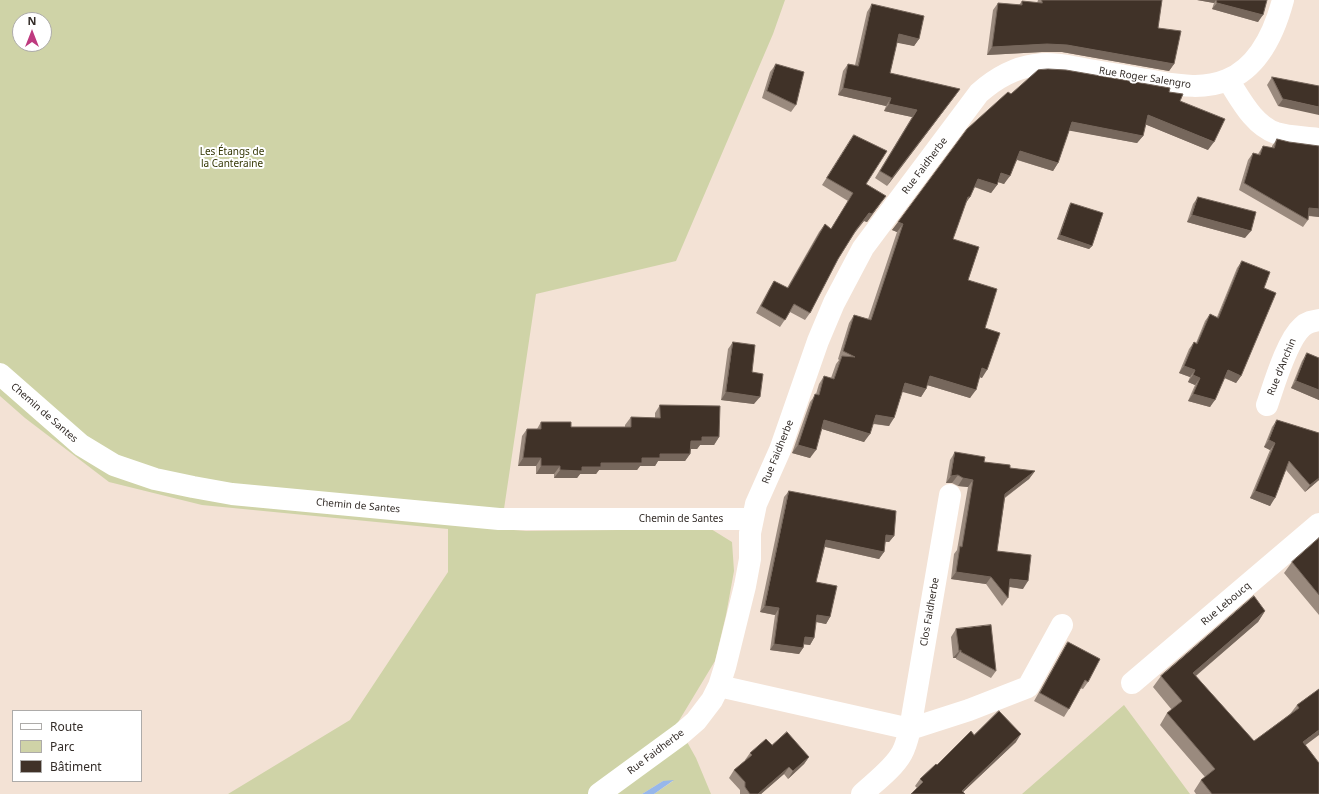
<!DOCTYPE html>
<meta charset="utf-8">
<style>
body{margin:0}
#map{position:relative;width:1319px;height:794px;overflow:hidden;background:#f3e2d5;font-family:"Noto Sans",sans-serif}
canvas{display:block}
.legend{position:absolute;left:12px;top:710px;width:130px;height:72px;box-sizing:border-box;background:#fff;border:1px solid #adaba9;margin:0;padding:5px 7px;list-style:none;font-size:12px;color:#332c28}
.legend li{display:flex;align-items:center;gap:8px;height:20px}
.legend b{width:20px;border:1px solid #adaba9}
.north{position:absolute;left:12px;top:12px;width:40px;height:40px;box-sizing:border-box;background:#fff;border:1px solid #adaba9;border-radius:50%;rotate:0deg;font-size:11px;font-weight:700;line-height:16px;text-align:center;color:#332c28}
.north::after{content:'';display:block;margin:auto;width:14px;height:18px;background:#be3a7f;clip-path:polygon(50% 0,100% 100%,50% 72%,0 100%)}
</style>
<div id="map">
<canvas width="1319" height="794"></canvas>
<ul class="legend">
<li><b style="height:5px;background:#fff"></b>Route</li>
<li><b style="height:11px;background:#cfd3a7"></b>Parc</li>
<li><b style="height:11px;background:#403228"></b>Bâtiment</li>
</ul>
<div class="north">N</div>
</div>
<script>
const c = document.querySelector('canvas').getContext('2d');
c.lineJoin = 'round';
function paint(path, color) { c.fillStyle = color; c.fill(path, 'evenodd'); }
function strokePath(path, color, width, dash) { c.strokeStyle = color; c.lineWidth = width; c.lineCap = dash ? 'butt' : 'round'; c.setLineDash(dash || []); c.stroke(path); }
function write(font, color, halo, rows, align = 'center') {
  c.font = font + ' "Noto Sans",sans-serif'; c.lineWidth = 4; c.setLineDash([]); c.textBaseline = 'middle'; c.strokeStyle = halo; c.fillStyle = color; for (const [text, x, y, turn = 0] of rows) {
    c.save(); c.translate(x, y); c.rotate((+turn || 0) * Math.PI / 180); c.textAlign = isNaN(turn) ? turn : align; if (halo) c.strokeText(text, 0, 0); c.fillText(text, 0, 0); c.restore();
  }
}
paint(new Path2D(`
 M0 0H785L773 34 676 261 536 294 501 529 526 531 711 529 732 542 734 571 726 615 715 661 677 724 696 758 711 794H654L673 781H663L642 794H228L350 720 448 572V529L202 505 109 482 25 418 0 396ZM20 20H44V44H20Z
 M1124 705 1190 794H1022Z`), '#cfd3a7');
paint(new Path2D(`
 M674 780 654 794H642L663 781Z`), '#96b7ea');
strokePath(new Path2D(`
 M1228 80C1240 98 1253 125 1276 133 1289 137 1305 137 1319 139
 M0 374 81 445 114 465 155 479 193 487 232 494 499 519H752
 M1267 405C1274 385 1287 340 1302 327 1307 322 1313 321 1319 320
 M1132 683 1319 524
 M719 686 910 729 969 710 1028 687 1062 625
 M599 794 681 734 696 721 712 700 719 686 725 667 745 586 750 559V533L756 504 780 450 818 341 834 303 863 248 979 93C996 78 1013 68 1035 65 1053 62 1072 67 1089 70 1108 73 1127 76 1146 80 1173 84 1201 91 1227 80 1259 67 1275 30 1283 0
 M862 794C875 782 894 768 902 753 906 746 908 737 910 729L950 495`), '#fff', 22);
paint(new Path2D(`
 M1038 0H1162L1158 28 1174 64 1169 71 1062 52H1042L987 55 993 10 998 3 1019 5 1022 1 1037 3Z
 M1197 0H1267L1258 22 1212 9 1214 3Z
 M872 4 919 39 914 46 897 42 890 73 960 89 887 186 875 178 912 117 884 111 886 106 838 95 843 71 848 64 855 65 867 12Z
 M776 64 796 105 791 112 762 98 770 72Z
 M1272 77 1319 86 1278 106 1267 85Z
 M1169 92 1180 101 1208 150 1145 124 1143 136 1137 143 1069 130 1058 163 1053 171 1017 160 1004 184 998 182 997 185 991 193 974 187 970 197 965 204 953 239 985 328 982 378 980 377 970 398 927 385 926 389 921 397 902 391 889 426 873 424 864 442 822 429 810 458 792 453 810 402 816 394 819 384 824 376 831 378 836 364 839 360 838 359 849 323 854 315 868 319 897 232 892 230 1011 94Z
 M854 135 866 184 880 204 867 222 864 221 854 234 838 259 810 313 805 320 790 312 780 327 756 313 769 289 774 281 787 288 819 232 825 224 831 229 848 201 822 185Z
 M1277 139 1319 217 1308 216V220L1303 227 1239 190 1248 160 1253 153 1258 154 1263 146 1272 148V146Z
 M1198 197 1245 238 1187 222 1193 204Z
 M1071 203 1092 246 1089 249 1057 239 1069 206Z
 M1242 261 1264 288 1241 376 1236 383 1224 378 1210 407 1188 401 1195 385 1188 382 1190 377 1179 373 1189 349 1194 342 1196 343 1205 321 1210 314 1217 317 1237 268Z
 M733 342 752 372 754 404 721 400 728 349Z
 M1307 353 1319 358V400L1291 388 1302 361Z
 M660 405 719 437 714 445H700L697 449H691L690 454 685 461H658L655 466H640L637 470H599L596 474H580L577 478H554V474H536V466H518L522 436 527 429H537L541 422 571 427H625V425L631 417 655 418V413Z
 M1277 420 1319 433V480L1305 492 1286 470 1270 506 1250 498 1270 450 1264 447 1272 427Z
 M955 452 984 462 1010 468 1035 471 1029 479 1005 498 997 551 1023 589 1009 587 1008 598 1002 606 986 584 951 579 954 554 957 550 968 487 958 486 952 483H946L950 460Z
 M789 491 894 536 889 542H885L884 552 879 559 825 547 816 582 830 617 826 624 816 622 814 638 810 645 804 644 803 648 799 654 770 650 775 615 760 612 784 497Z
 M1319 538V615L1284 573 1292 562Z
 M1265 611 1258 622 1196 676 1254 741 1290 714 1297 705 1319 689 1305 745 1319 794H1196L1194 791 1201 780 1205 777 1160 725 1167 713 1172 710 1153 687 1161 676Z
 M956 629 996 671 991 678 956 659V658H953L951 637Z
 M1068 642 1088 682 1083 689 1080 688 1069 709 1064 717 1034 701 1063 650Z
 M974 735 1016 742 963 792 917 788 915 786 920 779Z
 M772 745 809 757 804 764 788 779 784 774 761 794H740V790L729 778 734 770 745 761V760L750 753Z`), '#9a8a7e');
paint(new Path2D(`
 M1197 0H1216L1214 3Z
 M1217 3 1263 15 1258 22 1212 9Z
 M899 34 919 39 914 46 893 42Z
 M1047 44 1067 45 1174 64 1169 71 1062 52H1042L987 55 992 47Z
 M843 88 891 98 886 106 838 95Z
 M960 89 955 96 887 186 892 178Z
 M1283 99 1319 107V115L1278 106Z
 M889 104 917 110 912 117 884 111Z
 M1148 115 1214 142 1208 150 1142 123Z
 M1072 122 1143 136 1137 143 1066 130Z
 M1020 151 1058 163 1053 171 1015 159Z
 M1001 173 1010 176 1004 184 995 181Z
 M978 179 997 185 991 193 973 186Z
 M968 197H970L964 205Z
 M880 204 867 222 864 221 850 238 869 213Z
 M1309 208 1319 209V217L1304 215Z
 M1192 215 1251 231 1245 238 1187 222Z
 M898 222 903 224 897 232 892 230Z
 M1060 235 1092 246 1089 249 1057 239Z
 M1184 366 1195 370 1190 377 1179 373Z
 M982 368 987 370 982 378 977 376Z
 M1228 370 1241 376 1236 383 1223 377Z
 M1193 375 1200 378 1195 385 1188 382Z
 M930 376 976 390 970 398 924 384Z
 M1296 381 1319 390V400L1291 388Z
 M905 383 926 389 921 397 899 391Z
 M726 392 760 397 754 404 721 400Z
 M1193 394 1215 400 1210 407 1188 401Z
 M876 415 894 418 889 426 870 423Z
 M824 420 870 434 864 442 819 428Z
 M702 437H719L714 445H700L697 449H685L691 441Z
 M1269 440 1275 443 1270 450 1264 447Z
 M798 445 816 450 810 458 792 453Z
 M660 454H690L685 461H658L655 466H640L637 470H599L596 474H580L577 478H554L560 470 582 467 601 463 642 458Z
 M523 458H541L536 466H518Z
 M541 466H560L554 474H536Z
 M1035 471 1029 479 1000 501 1005 494Z
 M958 475 952 483H946L951 476Z
 M963 478 973 480 968 487 958 486Z
 M1319 478V480L1305 492 1310 485Z
 M1255 491 1275 498 1270 506 1250 498Z
 M886 535 894 536 889 542 882 541Z
 M826 540 884 552 879 559 822 546Z
 M956 572 991 577 986 584 951 579Z
 M1010 579 1028 581 1023 589 1005 586Z
 M765 606 779 608 775 615 760 612Z
 M1265 611 1258 622 1186 684 1193 673Z
 M817 615 830 617 826 624 812 621Z
 M805 637 814 638 810 645 801 644Z
 M774 644 803 648 799 654 770 650Z
 M961 650 956 658H953L959 651Z
 M1319 730V735L1295 753 1303 742Z
 M1021 734 1016 742 961 794 962 791Z
 M809 757 804 764 788 779 793 771Z
 M789 767 784 774 761 794H758Z`), '#76675c');
const building = new Path2D(`
 M1042 0H1162L1158 28 1181 31 1174 64 1067 45 1047 44 992 47 998 3 1022 5V1L1042 3Z
 M1217 0H1267L1263 15 1217 3Z
 M872 4 924 16 919 39 899 34 890 73 960 89 892 178 880 171 917 110 889 104 891 98 843 88 848 64 858 66Z
 M776 64 804 72 796 105 767 91Z
 M1048 69 1066 70 1170 88 1169 92 1183 94 1180 101 1225 119 1214 142 1148 115 1143 136 1072 122 1058 163 1020 151 1010 176 1001 173 997 185 978 179 970 197H968L953 239 979 247 968 280 997 289 985 328 1000 333 987 370 982 368 976 390 930 376 926 389 905 383 894 418 876 415 870 434 824 420 816 450 798 445 815 394 819 395 824 376 834 379 842 356 855 357 843 351 854 315 871 320 903 224 898 222 967 129 1008 92 1011 94 1038 70Z
 M1272 77 1319 86V107L1283 99Z
 M854 135 887 151 866 184 886 196 872 214 869 213 856 230 838 259 810 313 794 304 785 320 761 306 774 281 788 288 825 224 831 229 853 193 827 178Z
 M1277 139 1289 142 1319 146V209L1309 208 1308 220 1244 183 1253 153 1260 155 1263 146 1274 148Z
 M1198 197 1256 212 1251 231 1192 215Z
 M1071 203 1103 213 1092 246 1060 235Z
 M1242 261 1270 272 1264 288 1276 293 1241 376 1228 370 1215 400 1193 394 1200 378 1193 375 1195 370 1184 366 1194 342 1197 344 1210 314 1218 318Z
 M733 342 755 345 752 372 763 374 760 397 726 392Z
 M1307 353 1319 358V390L1296 381Z
 M660 405 720 406 719 437H702V441H691L690 454H660V458H642V463H601V467H582V471L560 470V466H541V458H523L527 429H541V422H571V427H631V417L660 418Z
 M1277 420 1319 433V478L1310 485 1289 461 1275 498 1255 491 1275 443 1269 440Z
 M955 452 985 457 984 462 1010 465V468L1035 471 1005 494 997 551 1031 555 1028 581 1010 579 1008 598 991 577 956 572 960 546 962 547 973 480 963 478 958 475 951 476Z
 M789 491 896 511 894 536 886 535 884 552 826 540 816 582 837 586 830 617 817 615 814 638 805 637 803 648 774 644 779 608 765 606Z
 M1319 538V595L1292 562Z
 M1254 596 1265 611 1193 673 1254 741 1299 708 1297 705 1319 689V730L1303 742 1319 763V794H1212L1201 780 1215 769 1167 713 1182 701 1161 676Z
 M991 625 996 671 961 652V650L959 651 956 629Z
 M1068 642 1100 659 1088 682 1085 680 1069 709 1040 693Z
 M999 711 1021 734 962 791 965 794H911L923 782 920 779 936 764 937 765 971 731 974 735Z
 M787 732 809 757 793 771 789 767 758 794H750L745 787V782L734 770 752 755 750 753 766 739 772 745Z`);
paint(building, '#403228');
strokePath(building, '#76675c', 1);
write('10px', '#332c28', '#fff', [
 ["Rue Roger Salengro",1145,78,9],
 ["Rue Faidherbe",925,166,-53],
 ["Rue d'Anchin",1282,367,-68],
 ["Chemin de Santes",44,413,41],
 ["Rue Faidherbe",778,452,-68],
 ["Chemin de Santes",358,506,5],
 ["Chemin de Santes",681,519],
 ["Rue Leboucq",1226,604,-40],
 ["Clos Faidherbe",930,612,-80],
 ["Rue Faidherbe",656,752,-37]
]);
write('10px', '#353705', '#fff', [
 ["Les Étangs de",232,152],
 ["la Canteraine",232,164]
]);
</script>
